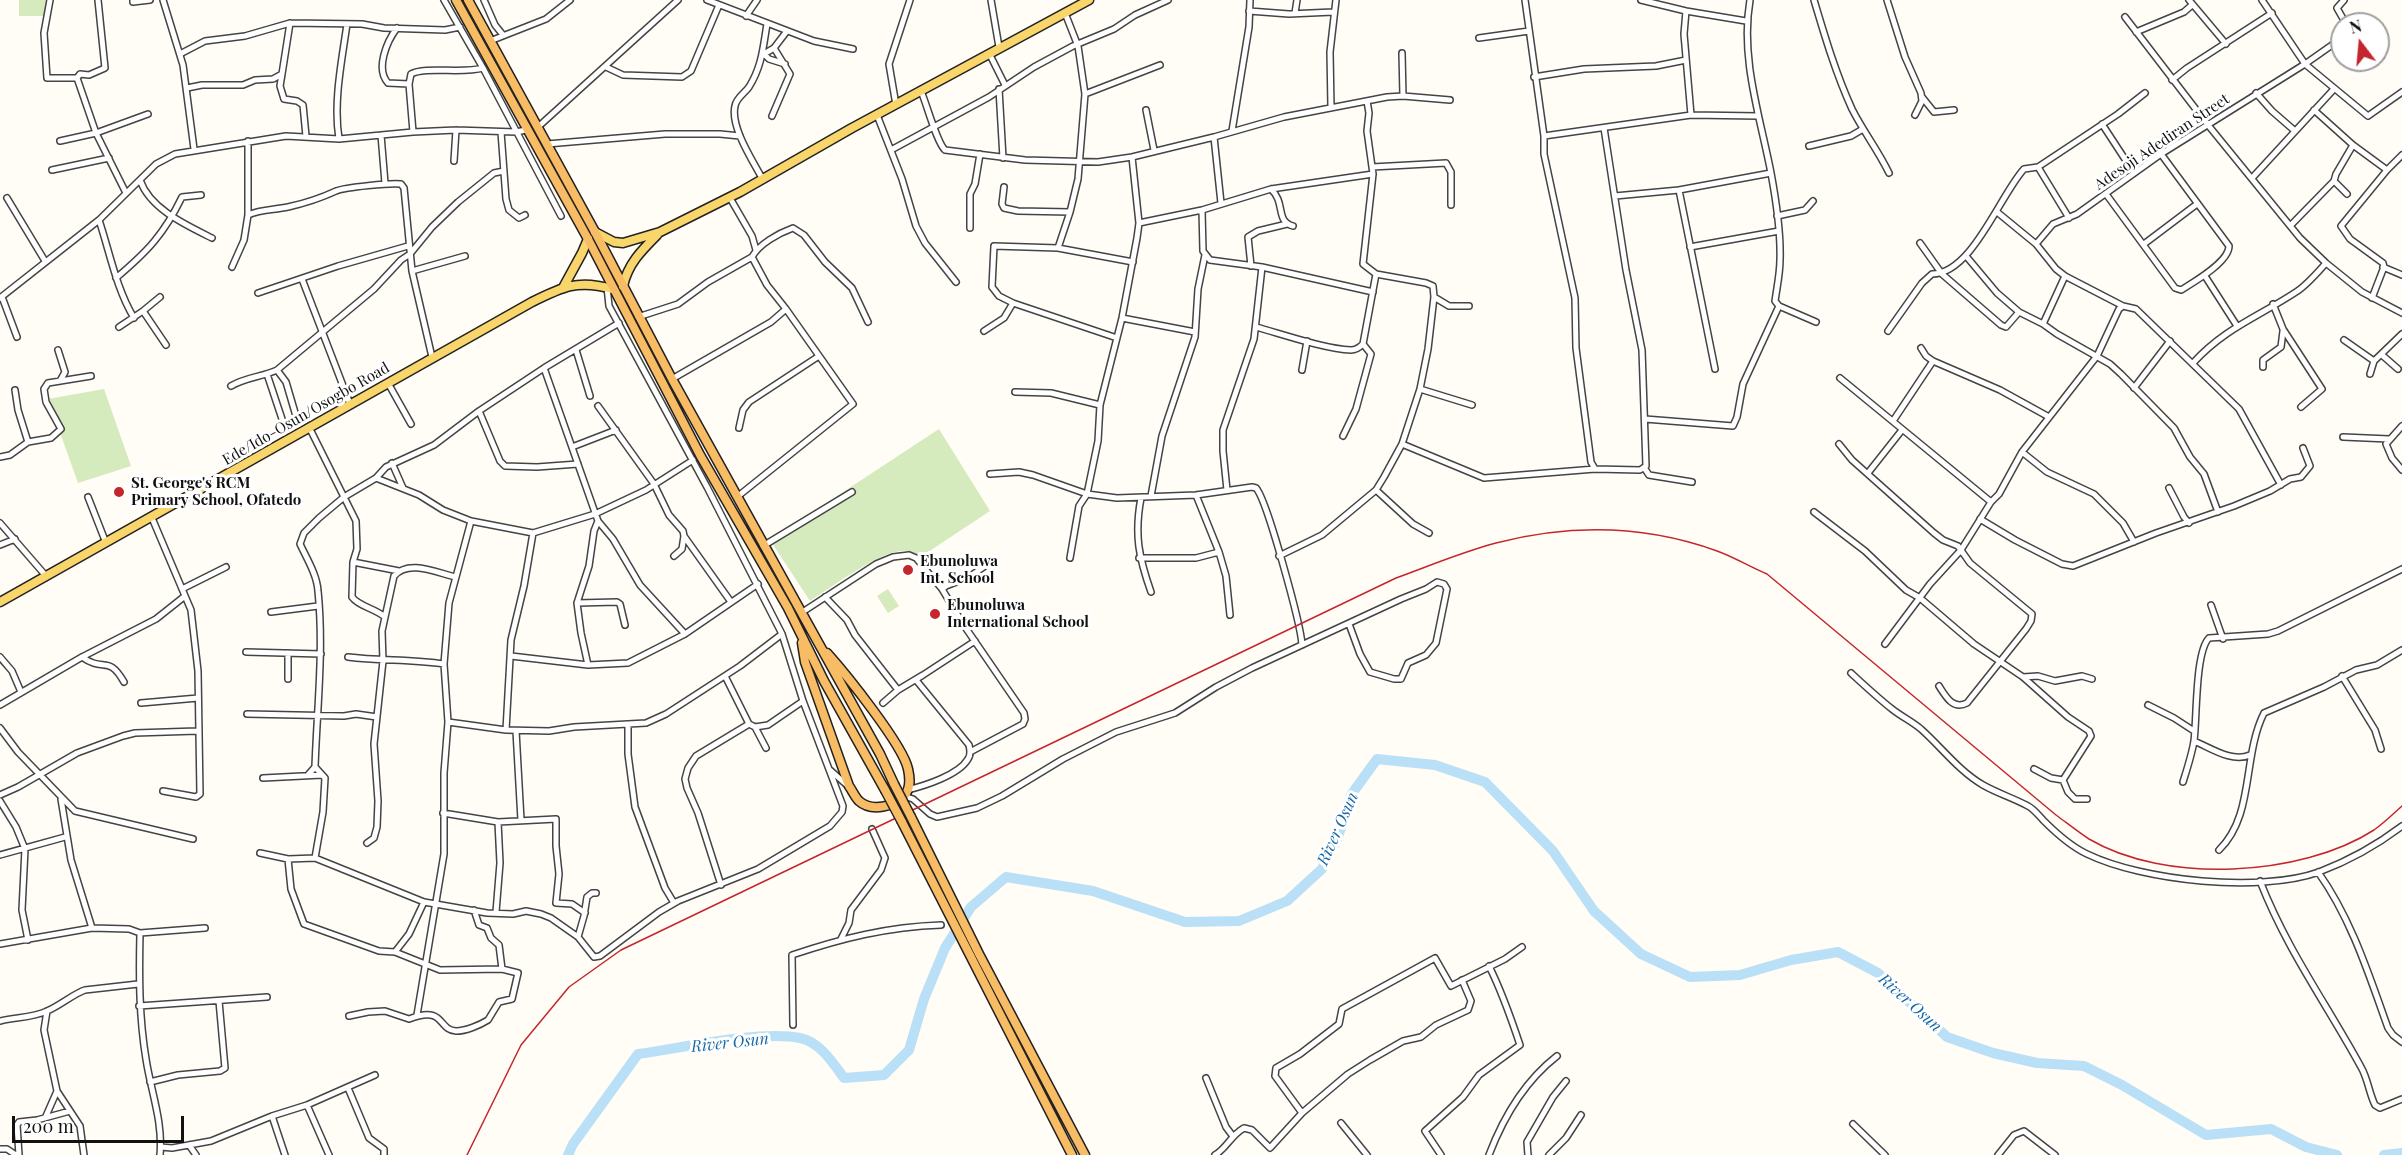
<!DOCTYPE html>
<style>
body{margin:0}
#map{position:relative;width:2402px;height:1155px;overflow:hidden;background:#fffdf5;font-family:"Playfair Display",serif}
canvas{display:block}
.north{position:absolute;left:2330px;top:12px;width:60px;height:60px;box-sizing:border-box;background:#fff;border:2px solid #a0a0a0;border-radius:50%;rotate:344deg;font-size:16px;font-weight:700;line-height:24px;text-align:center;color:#111}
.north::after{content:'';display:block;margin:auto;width:21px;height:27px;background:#c4262e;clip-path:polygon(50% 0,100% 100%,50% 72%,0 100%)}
.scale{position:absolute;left:12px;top:1116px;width:172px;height:27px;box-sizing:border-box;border:3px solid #111;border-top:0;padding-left:8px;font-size:18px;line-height:21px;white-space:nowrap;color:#111;-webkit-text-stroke:4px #fff;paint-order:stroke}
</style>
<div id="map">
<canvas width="2402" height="1155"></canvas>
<div class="north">N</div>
<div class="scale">200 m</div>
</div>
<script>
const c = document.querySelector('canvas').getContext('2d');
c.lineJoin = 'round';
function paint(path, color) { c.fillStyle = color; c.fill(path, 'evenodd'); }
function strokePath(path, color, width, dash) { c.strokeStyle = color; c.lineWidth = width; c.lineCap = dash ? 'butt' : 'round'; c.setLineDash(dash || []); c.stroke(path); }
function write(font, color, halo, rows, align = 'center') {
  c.font = font + ' "Playfair Display",serif'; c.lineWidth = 6; c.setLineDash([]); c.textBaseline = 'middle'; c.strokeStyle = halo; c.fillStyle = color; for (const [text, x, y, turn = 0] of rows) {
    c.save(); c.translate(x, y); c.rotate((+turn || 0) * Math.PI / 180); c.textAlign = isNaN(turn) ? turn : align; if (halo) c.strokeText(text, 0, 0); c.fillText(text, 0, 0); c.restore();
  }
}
paint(new Path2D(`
 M19 0H46L45 16H19Z
 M104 389 131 466 78 483 48 399Z
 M939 429 990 511 919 558C913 554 909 550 902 551 880 551 830 588 810 601L770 540Z
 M888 589 899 606 888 613 877 596Z`), '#d5ebbd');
strokePath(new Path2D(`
 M568 1155 573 1144 638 1054C682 1048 759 1030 800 1038 820 1042 833 1063 844 1078L884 1075 909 1050 924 999 945 948 971 907 1006 877 1093 891 1185 922 1239 921 1287 901 1322 869 1338 837 1351 795 1377 759 1435 765 1485 782 1553 851 1594 911 1641 954 1690 977 1740 975 1791 960 1838 952 1878 973 1947 1037 1993 1053 2037 1063 2084 1066 2122 1085 2206 1135 2271 1129 2306 1147 2337 1155
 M2384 1155 2402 1153`), '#b9e0f7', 10);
const minor = new Path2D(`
 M50 0 44 33 47 78H77L80 74 89 75 105 68 98 0
 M133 0V2L150 0
 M163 0 183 65 194 149
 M444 0 483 68 561 216
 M484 0 495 25 503 35
 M707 0 814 41 853 49
 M991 0 999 47
 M1525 0 1544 136V154L1575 298 1576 348 1591 462 1595 469 1640 470 1646 466 1642 350 1626 270 1604 128
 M1641 0 1686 11 1746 21
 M1750 0C1740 58 1760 116 1771 173 1776 200 1781 231 1780 260 1780 273 1777 287 1775 301L1779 306 1816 322
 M1814 0C1825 37 1836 74 1852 109 1863 131 1878 150 1889 173
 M1887 0 1905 57 1921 93 1922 101 1915 115
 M2189 0 2226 44
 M2262 0 2305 64 2368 116 2402 92
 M2344 0 2337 8 2346 24
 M1249 11 1289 14 1333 12
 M1686 11 1684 34 1691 115
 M1295 13 1297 0
 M746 16 757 0
 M2125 17 2208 125 2300 238 2326 263 2362 292 2402 313
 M397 28C387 41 375 69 388 83L409 84
 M2136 32 2184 12 2192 5
 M1479 38 1529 31
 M490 41 546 19 570 0
 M989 53 1005 85
 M1402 53 1403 96
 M180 54 205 41 245 36 290 23 362 24 384 28 445 30 460 27
 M2378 54 2381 57
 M785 64 769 59 764 54 774 48 787 31
 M606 67 623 75 682 77 691 71 719 5
 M282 74 290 23
 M1534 77 1584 69 1656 66 1686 60
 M77 78 96 133 126 193
 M2172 80 2187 68 2272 13
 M187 88 202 85H243L255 80 273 79 282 74 280 86 284 99 297 101 303 105 306 136
 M999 89 1003 158
 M921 91C927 105 937 143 945 150L1025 160 1098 162 1132 157 1214 137 1284 117 1387 97 1403 96 1450 100
 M2256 93 2272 111 2295 131
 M1085 94 1160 65
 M1922 97 1934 112 1954 110
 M896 105 889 64 910 0
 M1331 107 1330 52 1336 0
 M1146 110 1154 150
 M2314 110 2353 145 2387 170
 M877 115 902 179 916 226 925 243 956 282
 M772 116 790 74 774 48
 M2102 124 2134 173
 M538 127 678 0
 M1232 131 1249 27 1250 0
 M413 132 409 84 411 74C425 66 463 74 483 68
 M501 132 506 199 509 210 519 218 525 215
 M381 135 385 183
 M1544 136 1691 115 1758 116
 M1214 137 1221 203
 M339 139C333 102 342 60 347 24
 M60 141 96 133 148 114
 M547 144 665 134H720L740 136
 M1809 146 1851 136 1863 129
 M891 150 989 97 1034 67 1073 46 1114 29 1135 15 1168 0
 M454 161 456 130
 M1372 167 1446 163 1451 172V205
 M2038 167 2069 218
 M52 170 109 158
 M2253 177 2334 89
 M140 180C150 209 186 225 212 238
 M763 180C753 161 730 127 735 106 736 98 745 93 749 87 762 66 763 48 767 24
 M1004 187 1002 204 1004 208 1018 211 1070 212
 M1271 189C1286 203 1275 221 1293 226
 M1679 190 1715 369
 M2106 194 2175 288 2181 290C2194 282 2229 262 2229 246L2161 154
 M2347 194 2334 181 2336 174 2353 145
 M1615 196 1679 190 1771 173
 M7 198 45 261
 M730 198 752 236 756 250
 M1202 210 1203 251 1210 260 1262 267 1373 292
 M1997 212 2036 244 2056 269 2065 276 2043 324
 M248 215C261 209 274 210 288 207 306 203 321 198 336 191 346 187 390 183 401 184L404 188 412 271 432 357
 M1777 216 1805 210 1813 201
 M99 220C110 253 116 288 134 318
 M1139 223 1202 210 1271 189 1373 174
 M2291 225 2334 181
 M970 228V194L975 184 980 154
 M1920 243 1942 274 2001 325 2006 327 2019 312
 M2036 244 2053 224 2077 214 2161 154 2305 64 2342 38
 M2144 244 2197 204
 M1690 247 1779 231
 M1058 248 1070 212 1078 179 1085 94 1078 46 1065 13
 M1966 256 1997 293 2019 312 2043 324 2057 334 2110 364 2121 374 2174 428 2190 457 2204 474 2218 512
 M1251 266 1248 237 1258 231 1287 224
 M232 267 244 240 248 215V141
 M2383 267 2402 275
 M412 271 465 256
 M2065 276 2123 306
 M2205 276 2237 326
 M116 278C148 251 164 234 182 197L201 195
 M302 279 350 404
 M258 293 338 266 408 246
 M2 297 17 337
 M1434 297 1449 306H1469
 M0 298 99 220 156 164 175 154 286 136 339 139 413 132 456 130 516 132 526 130
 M2372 298 2384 267 2383 263 2350 239 2341 226 2387 170 2402 155
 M2273 304 2283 329 2322 389 2301 407
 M143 311 166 345
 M638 317 678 304 708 282 752 257C759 244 779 233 793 228L804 235 825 262 852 288 868 322
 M1122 318 1195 332
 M119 327 143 311 160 297
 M1256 327C1282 334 1325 349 1351 350 1356 350 1359 348 1363 344L1376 274
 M984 331 1004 318 1013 303
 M1888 331 1922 283 1932 274C1972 274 2000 195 2024 169L2038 167 2118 114 2145 93
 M1117 338 1013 303 999 296 992 287 994 246 1058 248 1133 262
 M2344 340 2374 361
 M1921 348 1926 356 1933 361 2000 390 2049 417
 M58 350 65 372 60 381
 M576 350 590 396
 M2382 355 2398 369
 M2193 363C2225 328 2258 317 2296 292 2307 285 2317 273 2326 263
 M2263 367V360L2281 347 2283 331
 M544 368 598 521 613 539 640 585 685 634
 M277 370 286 382 296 416
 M1302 370 1307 341
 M267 374 283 422
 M2370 374 2374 361 2402 334
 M1840 378 1991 502
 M672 379 771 322 786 309
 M388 383 411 424
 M231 386C246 377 262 377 277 370L374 289 401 260 410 254 432 227 458 202 494 173 504 171
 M2134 388 2170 341
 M1420 389 1472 405
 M15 390 18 410 28 442
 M1015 392 1051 393 1100 405
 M598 406 654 484 669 515 683 531 684 536 682 549 674 556
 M479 411 500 461 505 466 537 467 578 464
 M1645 419 1733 426 1737 417 1743 384 1779 306
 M1893 421 1933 361
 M2402 426 2386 444 2392 458 2402 470
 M309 427 356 521 357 549 353 562 352 597C358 606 374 608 385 617
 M739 428 743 410 749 402 819 356
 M1343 436 1356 409 1371 354 1363 344
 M2343 437 2389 439
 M1402 444 1484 478 1595 469
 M1839 444 1852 460 1934 533 1943 540 1958 546 1970 563 2032 614 2031 621 2026 629 1967 703C1953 710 1946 697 1939 686
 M572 447 616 430
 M2022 452 2047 472 2094 494 2123 523 2134 542
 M0 457 10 455 28 442 51 438 61 429 46 402 44 389 48 383 91 376
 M392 463 403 488
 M1645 469 1649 475 1692 482
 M1868 473 1902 430
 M990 474 1019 472 1033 475 1087 494 1117 498 1196 495 1252 487 1256 488C1267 500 1301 625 1302 645
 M376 478 419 495 443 510 471 521 533 533 595 514 646 490 693 460
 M2169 488 2184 517 2189 523
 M1227 490 1223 451V430L1254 339 1262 267
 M1376 490 1413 524 1429 533
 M1196 495 1219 552 1226 576 1230 615
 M1151 496 1162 436 1195 337 1198 289 1205 255
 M88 497 106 543
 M737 497 853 404 786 309 767 285 752 257
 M1141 498C1134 535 1139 558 1151 592
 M1814 512 1865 551 1906 590 1920 598 1974 644 2023 677 2068 717 2089 731 2091 736 2063 780 2068 792 2075 799H2087
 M152 518 191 610 198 671 200 794 196 797 163 791
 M1980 519 2015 540 2062 564 2073 566 2156 533 2234 506 2270 491 2290 479 2301 477 2310 466 2303 448
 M0 523 46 576
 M684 536 731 602
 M0 545 15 539
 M763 546 852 492
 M1279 556 1322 535 1376 490 1384 477 1402 444 1420 389 1428 349 1434 297 1433 286 1426 283 1376 274 1363 264 1373 174 1367 131 1369 113 1367 101
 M1070 558 1079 506 1087 494 1098 441 1100 405 1122 318 1137 238 1139 223 1132 157
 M1139 558H1196L1219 552
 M353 562 399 571
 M182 589 226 567
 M942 589 946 586 969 577 985 566
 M825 597 847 620 855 635 898 690
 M577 603 617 602 620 604 625 625
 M2211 605 2223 639
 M271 612 318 606
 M801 613 876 564 893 557 909 555 916 558 942 589 963 624 1024 713 1025 719 1023 724 970 752
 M1885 644 1930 584 1961 550 1991 502 1999 494 2022 452 2097 356 2119 309 2123 306 2136 309 2239 409 2281 485
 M246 652 321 654
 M511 656 588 665 628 663 685 634 758 584
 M0 657 12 671 21 692
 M82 657C104 673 108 654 124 682
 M348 657C380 661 412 659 444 664
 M588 665 581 633 577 603 589 566 594 531 598 521
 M1851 673C1864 685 1878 698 1892 709 1902 717 1913 722 1922 730 1942 748 1959 771 1983 785 1997 793 2013 798 2028 806 2034 809 2039 816 2044 821 2057 834 2070 846 2087 854 2143 881 2260 893 2319 872 2348 861 2377 845 2402 826
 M725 676 749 724 755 727 768 725 803 701
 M2342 676 2375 730 2381 749
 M2023 677 2038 676 2055 681 2082 676 2092 679
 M288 679V653
 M141 703 198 698
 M883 703 898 690 923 675 975 641
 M0 705 82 657 156 619 185 596
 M2148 705 2174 718 2194 731
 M247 714 344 716 356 714 377 717
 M448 722 506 730 549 731 574 727 646 723 666 714 740 666 782 634
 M628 725V754L635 807 665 888 674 903
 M755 727 766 748
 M0 728 18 752 75 811 193 839
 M506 730 511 640 524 586 533 533
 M516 731 521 820
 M2194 741C2211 748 2232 763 2250 755
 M315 767 325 778 323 812 315 858
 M2034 769 2051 778 2063 780
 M830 770 848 786
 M308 775 315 767C317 708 324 650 318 591 317 575 307 559 300 544L304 533 319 518 344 497 376 478 386 467 434 445 479 411 544 368 619 323
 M263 778 322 775
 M2183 782C2187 769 2192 754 2194 741 2197 719 2195 652 2209 638L2268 634 2278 631 2402 569
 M907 790C924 786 959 775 968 759 971 755 970 749 969 745L916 680
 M0 795 18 787 77 753 123 736 135 733 197 731
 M904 796 913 799 930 814 937 817 977 808 1002 796 1063 759 1116 732 1175 713 1216 687 1252 668 1401 599 1426 589 1437 582 1444 584 1447 589 1436 643 1426 655 1408 663 1401 679H1394L1370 672 1360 654 1349 624
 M61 799 71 860 92 928
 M0 801 16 827 25 849 22 910 28 940
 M443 813 498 822 556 819V846L559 874 556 903 572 904 585 913
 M367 843 374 838 377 827 378 801 374 744 383 661 382 631 394 576C409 559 437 573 456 577
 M2219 850C2255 815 2242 757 2264 713L2324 687 2356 670 2377 665 2402 650
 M260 853 288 859 315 858 424 902 487 913 513 914 526 911 541 914 551 918 578 937 584 916 587 897 592 893H596
 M0 855 65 837
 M288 859 291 889 304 924 379 951 395 952 440 970 502 969 518 973 512 999 499 1002 488 1020C480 1025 466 1031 456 1031 437 1030 446 1005 409 1019L385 1011 368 1012 349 1016
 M2318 872C2351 918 2369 975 2388 1028L2393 1035 2402 1042
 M2260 881C2287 950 2326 1003 2361 1067 2368 1079 2369 1093 2375 1105L2380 1108 2402 1099
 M721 885 698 813 687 788 685 779 688 768 696 756 749 724
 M474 910 479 925 487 928 491 938 499 945 502 969
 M496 912 500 863 498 822
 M140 933C139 976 139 1017 146 1059 151 1092 163 1121 160 1155
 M578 937 594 957 600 956 659 912 678 901 758 869 830 826 842 812 843 806 803 701 782 634 707 487 609 306 607 287
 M841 939 849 923 851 910 881 870 885 858 872 829
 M0 944 92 928 129 929 140 933 205 928
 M395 952 409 934 424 902
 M139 1006 267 997
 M47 1011 44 1030 57 1091 80 1126 84 1155
 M417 1015 444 854V773L448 722 444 664 449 603 471 521
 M0 1021C16 1017 32 1018 47 1011 59 1006 75 993 85 990L138 984
 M793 1025 792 955C843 938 887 927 941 925
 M1206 1078 1226 1127 1232 1135
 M150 1082 178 1075 220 1071 225 1068 219 1001
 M348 1088 369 1138 384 1149V1155
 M307 1105 329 1155
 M1302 1113 1348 1074 1370 1060 1403 1041 1421 1037 1436 1025 1468 1010 1471 1001 1462 980
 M46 1116 57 1091
 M272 1116 285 1155
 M1341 1123 1367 1155
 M1853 1124 1885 1155
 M189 1145 196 1155
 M161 1147 172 1148 211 1141 272 1116 307 1105 375 1075
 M0 1149H7L16 1155
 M19 1155 17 1125 19 1122 37 1120 70 1111
 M1215 1155C1228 1147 1230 1136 1244 1128L1252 1130 1270 1148 1302 1113 1275 1076 1276 1068 1300 1054 1339 1024 1342 1009 1435 958 1451 986 1505 959 1522 947
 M1441 1155 1425 1131 1463 1097 1479 1075 1520 1045C1511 1018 1502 992 1489 966
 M1489 1155C1503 1118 1525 1081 1557 1056
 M1528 1155 1527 1142 1553 1097 1566 1081
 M1549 1155 1566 1138 1581 1115
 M1998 1155 2014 1135 2024 1131 2055 1155`);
const primary = new Path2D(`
 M595 232 614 242 623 243 660 232 740 192 852 128 1089 0
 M564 286 582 253 588 239
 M623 286C628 264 641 251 657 235
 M0 602 532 302C562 287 578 279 612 289`);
const trunk = new Path2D(`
 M456 0 588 239 700 455 788 608 824 681 885 790
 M468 0 595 232 672 379 880 754 894 784
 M802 643 805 662 849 786C852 790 855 797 859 801 871 812 895 807 905 795 911 787 910 778 908 769 903 745 845 673 827 653
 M911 817 979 954 1085 1155
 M902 822 1072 1155`);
strokePath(minor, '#444', 8);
strokePath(primary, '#222', 11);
strokePath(trunk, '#222', 11);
strokePath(minor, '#fff', 5);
strokePath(primary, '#f9d66b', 8);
strokePath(trunk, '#f7bc64', 8);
strokePath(new Path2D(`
 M467 1155 521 1045 569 987 621 950 1396 578C1429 566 1462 552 1496 543 1570 524 1645 525 1717 551 1734 557 1750 567 1767 574L2056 815C2067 823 2078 832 2089 839 2165 884 2301 877 2374 830 2384 823 2393 814 2402 806`), '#c4262e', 1.5);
const trunkBridge = new Path2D(`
 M894 784 911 817
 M885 790 902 822`);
strokePath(trunkBridge, '#222', 11, []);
strokePath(trunkBridge, '#f7bc64', 8);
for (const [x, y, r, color] of [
 [119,492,6,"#c4262e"],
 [908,570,6,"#c4262e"],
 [935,614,6,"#c4262e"]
]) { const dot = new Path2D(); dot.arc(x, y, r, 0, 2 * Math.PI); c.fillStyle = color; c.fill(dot); strokePath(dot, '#fff', 2); }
write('15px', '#111', '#fff', [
 ["Adesoji Adediran Street",2162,142,-34],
 ["Ede/Ido-Osun/Osogbo Road",306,414,-30]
]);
write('bold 15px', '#111', '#fff', [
 ["St. George's RCM",131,483],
 ["Primary School, Ofatedo",131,500],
 ["Ebunoluwa",920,561],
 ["Int. School",920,578],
 ["Ebunoluwa",947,605],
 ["International School",947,622]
], 'left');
write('italic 16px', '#1768a6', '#fff', [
 ["River Osun",1338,829,-66],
 ["River Osun",1910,1003,42],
 ["River Osun",730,1043,-6]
]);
</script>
